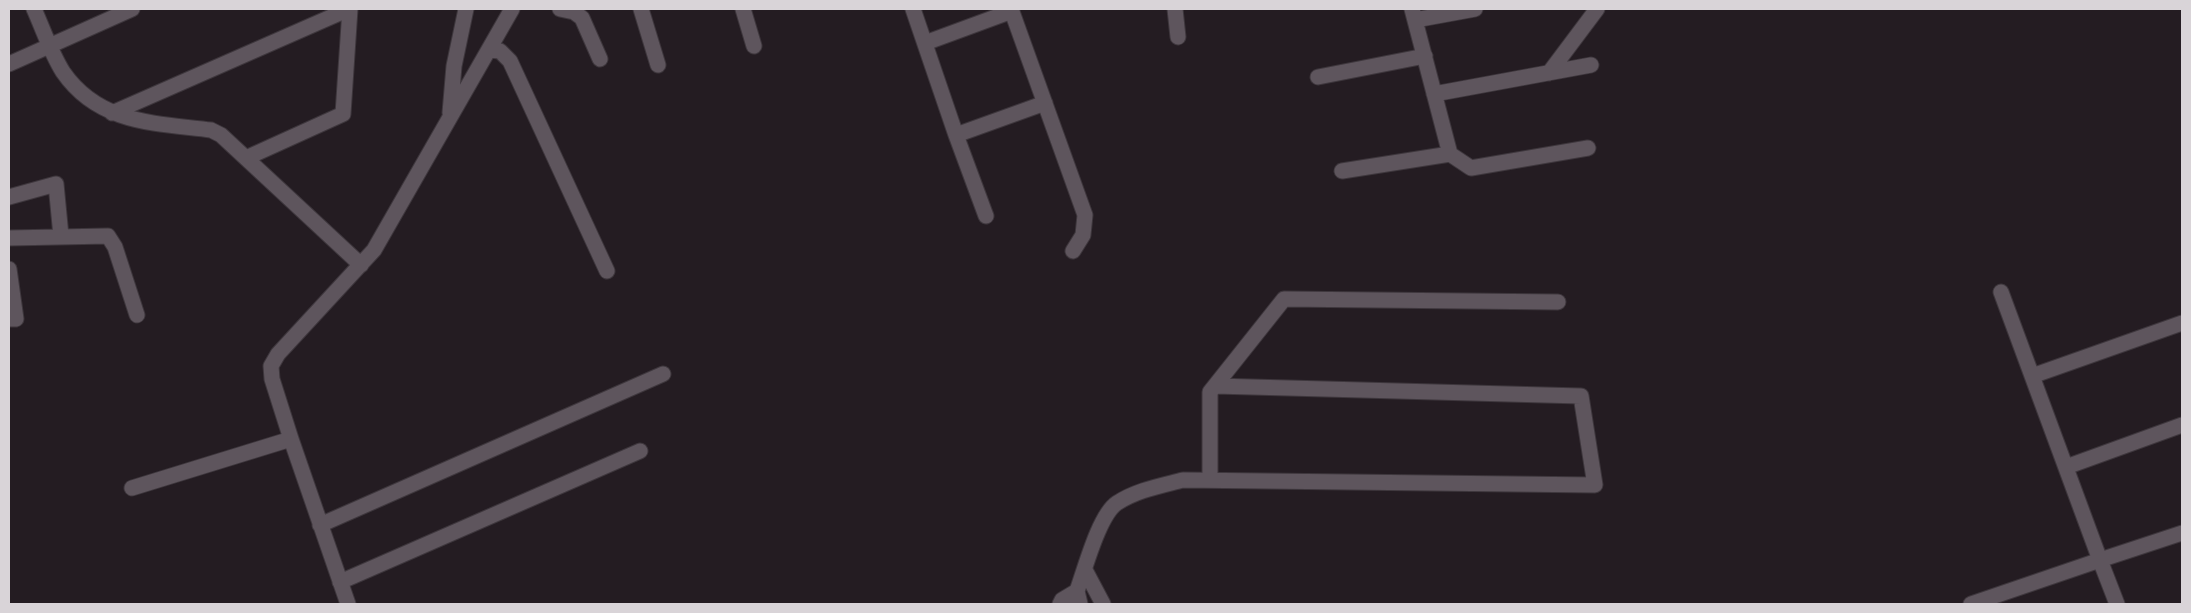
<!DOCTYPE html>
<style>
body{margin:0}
#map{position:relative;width:2191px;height:613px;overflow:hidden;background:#241c22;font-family:"Work Sans",sans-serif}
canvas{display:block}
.frame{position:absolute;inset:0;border:10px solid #d9d4d8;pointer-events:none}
</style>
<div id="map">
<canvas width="2191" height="613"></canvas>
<div class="frame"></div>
</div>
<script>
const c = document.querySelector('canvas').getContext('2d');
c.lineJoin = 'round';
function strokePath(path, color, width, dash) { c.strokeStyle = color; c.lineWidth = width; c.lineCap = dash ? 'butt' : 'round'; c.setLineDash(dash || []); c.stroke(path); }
const minor = new Path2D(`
 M34 9C43 29 51 53 63 72 99 124 155 123 211 130L221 135 361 265
 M560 9 574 12 582 18 600 59
 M641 9 658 65
 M743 9 754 46
 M913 9 956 135 986 216
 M1011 9 1085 215 1083 235 1073 251
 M1175 9 1178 37
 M1412 9 1450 154 1471 168 1588 148
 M1415 20 1475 9
 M925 43 1012 11
 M489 50 500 51 510 61 607 271
 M9 64 132 9
 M1549 73 1597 9
 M1318 77 1425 56
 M1434 94 1591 65
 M112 113 349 9
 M450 113 454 66 466 9
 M956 135 1045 103
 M246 158 343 114 350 9
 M1342 171 1450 154
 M9 197 56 184 61 236
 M9 238 108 236 115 247 137 315
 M9 269 16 319H9
 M2032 376 2182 323
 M2066 467 2182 425
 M1210 480V392L1284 299 1558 302
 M132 488 291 439
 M320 525 663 374
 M1085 570 1103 604
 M340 582 640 451
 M1077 591C1085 569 1099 515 1117 503 1137 490 1160 486 1183 480L1595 485 1581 396 1215 386
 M348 604 291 439 272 379 271 366 278 354 374 250 512 9
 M1060 604 1062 600 1077 591 1080 604
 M1971 604 2100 560 2001 292
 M2117 604 2100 560 2182 533`);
strokePath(minor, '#3e373d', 17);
strokePath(minor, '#5e555d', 15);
</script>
